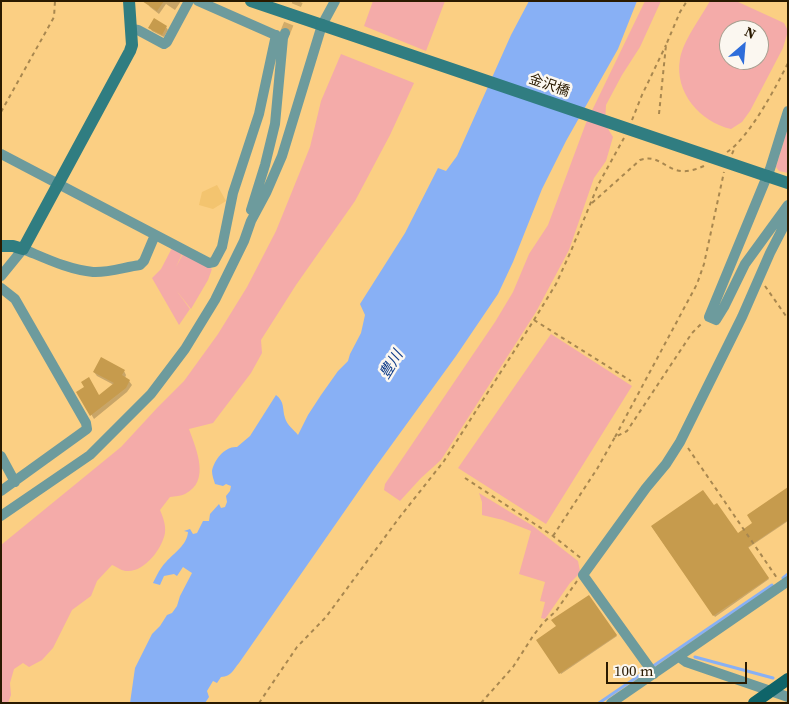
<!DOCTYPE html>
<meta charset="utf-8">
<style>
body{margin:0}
#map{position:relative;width:789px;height:704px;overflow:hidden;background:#fbcf83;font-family:"Source Serif 4",serif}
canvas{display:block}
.frame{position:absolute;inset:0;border:2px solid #2a1a00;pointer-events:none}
.north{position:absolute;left:719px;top:20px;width:50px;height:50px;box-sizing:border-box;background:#fbf7f0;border:1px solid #a79f90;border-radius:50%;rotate:27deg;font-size:14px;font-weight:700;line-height:20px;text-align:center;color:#2a1a00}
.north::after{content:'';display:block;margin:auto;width:18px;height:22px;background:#2e6dda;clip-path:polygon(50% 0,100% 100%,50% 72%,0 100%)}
.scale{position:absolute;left:606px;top:662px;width:141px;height:22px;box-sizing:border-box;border:2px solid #2a1a00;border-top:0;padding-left:6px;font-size:15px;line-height:18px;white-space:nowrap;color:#2a1a00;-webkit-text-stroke:4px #fbf7f0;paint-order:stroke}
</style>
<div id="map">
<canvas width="789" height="704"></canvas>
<div class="frame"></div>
<div class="north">N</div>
<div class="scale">100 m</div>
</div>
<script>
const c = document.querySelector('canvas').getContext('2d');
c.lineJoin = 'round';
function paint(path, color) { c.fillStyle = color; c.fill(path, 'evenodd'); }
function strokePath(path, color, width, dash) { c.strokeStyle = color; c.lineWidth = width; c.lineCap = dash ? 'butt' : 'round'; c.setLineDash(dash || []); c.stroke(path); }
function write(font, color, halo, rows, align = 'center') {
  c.font = font + ' "Source Serif 4","Noto Sans JP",serif'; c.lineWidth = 5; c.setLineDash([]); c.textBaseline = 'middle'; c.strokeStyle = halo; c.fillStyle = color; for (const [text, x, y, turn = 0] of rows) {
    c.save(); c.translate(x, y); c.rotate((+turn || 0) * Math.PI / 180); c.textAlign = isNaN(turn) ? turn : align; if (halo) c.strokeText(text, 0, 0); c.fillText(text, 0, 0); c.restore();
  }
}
paint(new Path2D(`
 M217 185 226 201 213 209 199 205 202 192Z`), '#f3c46f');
paint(new Path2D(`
 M373 1H445L426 51 364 26Z
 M645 1H661L640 47 622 75 606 105 605 124 613 137 606 161 594 178 569 250 536 312 441 460 421 478 400 501 384 490 385 484 495 322 513 292 529 254 548 225 586 123Z
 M710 1H736L784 23 788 31 783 48 750 111 742 122 731 129C700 122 674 92 680 59 683 41 701 17 710 1ZM729 30H759V60H729Z
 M341 54 414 83 390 135 355 201 296 285 261 340 262 353 251 373 213 423 189 429C196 449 211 481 185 494 181 496 175 496 170 497L160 510C163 517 166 525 165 533 162 549 144 573 126 571 122 571 117 567 112 565L97 581 91 596 72 610 53 648 42 660 29 667 23 663 14 669 10 683 11 695 8 703H1V545L121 447 157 408 184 381 218 334 247 287 276 231 310 147 321 101Z
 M788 127V173L779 171 776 167Z
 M172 248 182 254 176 267 183 254 212 269 208 280 191 309 176 290 190 309 179 325 152 278 161 269Z
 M551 334 632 386 546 524 458 468Z
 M479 493 533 526 578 561 580 571 578 575 570 583 545 619 541 618 545 602 540 601 545 582 519 574 531 531 503 520 482 515V502Z`), '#f4aba9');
paint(new Path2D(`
 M529 1H637L618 49 566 141 542 189 513 262 498 294 456 356 374 469 239 663C233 670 232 676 221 677L217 683 213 681 207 691 209 697 205 703H130L135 668 152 634 160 626 167 615 172 613 177 606 180 596 192 573 183 567 177 576 174 574 164 576 160 585 153 583C157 575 160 568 166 562 174 553 187 545 188 532L184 531 190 529 193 534 197 533 203 521H209L210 514 219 504 221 508 225 507 227 502 226 496 230 491 231 486 226 484 223 486 215 484C214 480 212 476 212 471 214 460 225 446 237 447L250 436 276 395C285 402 282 408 285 418 287 425 294 430 298 435L308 415 321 395 338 371 348 361 350 354 361 333 365 315 360 304 405 233 438 168 446 171 457 156 511 35Z`), '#88b0f5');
paint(new Path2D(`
 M150 1H181L175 10 166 4 159 14 150 7 148 4Z
 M166 27 168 30 164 37 152 31 150 28Z
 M124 371 126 375 125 378 129 381 132 385 127 392 94 419 78 392 99 397 114 385 97 376 94 372Z
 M788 488V521L748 548 769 579 715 617 652 527 714 507 738 534 754 523Z
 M588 596 617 636 561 674 538 640 558 627Z`), '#0003');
strokePath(new Path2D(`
 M783 578 788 574
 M695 657 773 678
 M599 703 772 585`), '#88b0f5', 3);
paint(new Path2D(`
 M142 1H164L157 11Z
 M154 18 167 26 162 35 148 28Z
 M101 357 125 370 122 375 130 380 126 388 90 416 76 392 84 387 81 382 89 377 99 395 114 383 93 372Z
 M788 487V520L748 547 769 578 713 616 651 526 703 490 714 505 717 503 738 533 752 523 747 515Z
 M589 595 617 635 559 674 536 640 556 626 551 620Z`), '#c69b4d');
strokePath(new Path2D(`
 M285 33 298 1`), '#d1ab69', 10, [10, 5]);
strokePath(new Path2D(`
 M1 112 54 17 55 1
 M659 114 666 45 680 12 687 1
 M632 120 642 95 666 45
 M727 152C749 138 776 87 788 63
 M732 154 735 147
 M592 203 640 160C659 154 664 169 681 171 689 172 697 169 704 166
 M765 286 788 319
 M534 320 631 381
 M615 437 697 284 704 264 724 172
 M688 448 777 578
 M465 478 553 536 582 559
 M553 536 597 469 615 437 627 431 692 333 703 322
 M259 703 297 647 326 617 399 518 444 461 534 320 556 284 571 251 598 185 624 138
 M481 703 513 667 533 636 543 623 556 611 577 581`), '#a8874f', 2, [4, 4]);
strokePath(new Path2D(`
 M198 1 282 38
 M132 29 138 30 164 44 167 42 189 1
 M788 111 770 169 709 317 716 320 724 307 745 264 788 205
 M1 154 209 263 214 262 222 247 233 193 259 114 276 35
 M251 210 265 165 275 124 283 38 285 33
 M1 276 23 249C45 258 69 270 93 272 108 273 125 267 140 265L144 261 155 235
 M1 288 15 299 86 423 87 429 1 491
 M1 456 15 482
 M1 516 90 455 151 394 185 349 215 300 244 241 251 221 266 193 282 156 322 25 335 1
 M679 657 686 662 788 697
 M654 674 583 575 646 488 666 464 680 442 742 317 770 253 788 218
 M611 703 788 581`), '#6d9b9d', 10);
strokePath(new Path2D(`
 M251 1 322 25
 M767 176 788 183
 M1 246H13L23 249 130 51 132 45 129 1`), '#307d81', 12);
strokePath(new Path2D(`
 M754 703 788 679`), '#0f6469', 12);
strokePath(new Path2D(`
 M322 25 767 176`), '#307d81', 12);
write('14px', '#2a1a00', '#fbf7f0', [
 ["金沢橋",549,86,19]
]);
write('italic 15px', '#0d3b89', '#fbf7f0', [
 ["豊川",392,365,-59]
]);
</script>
